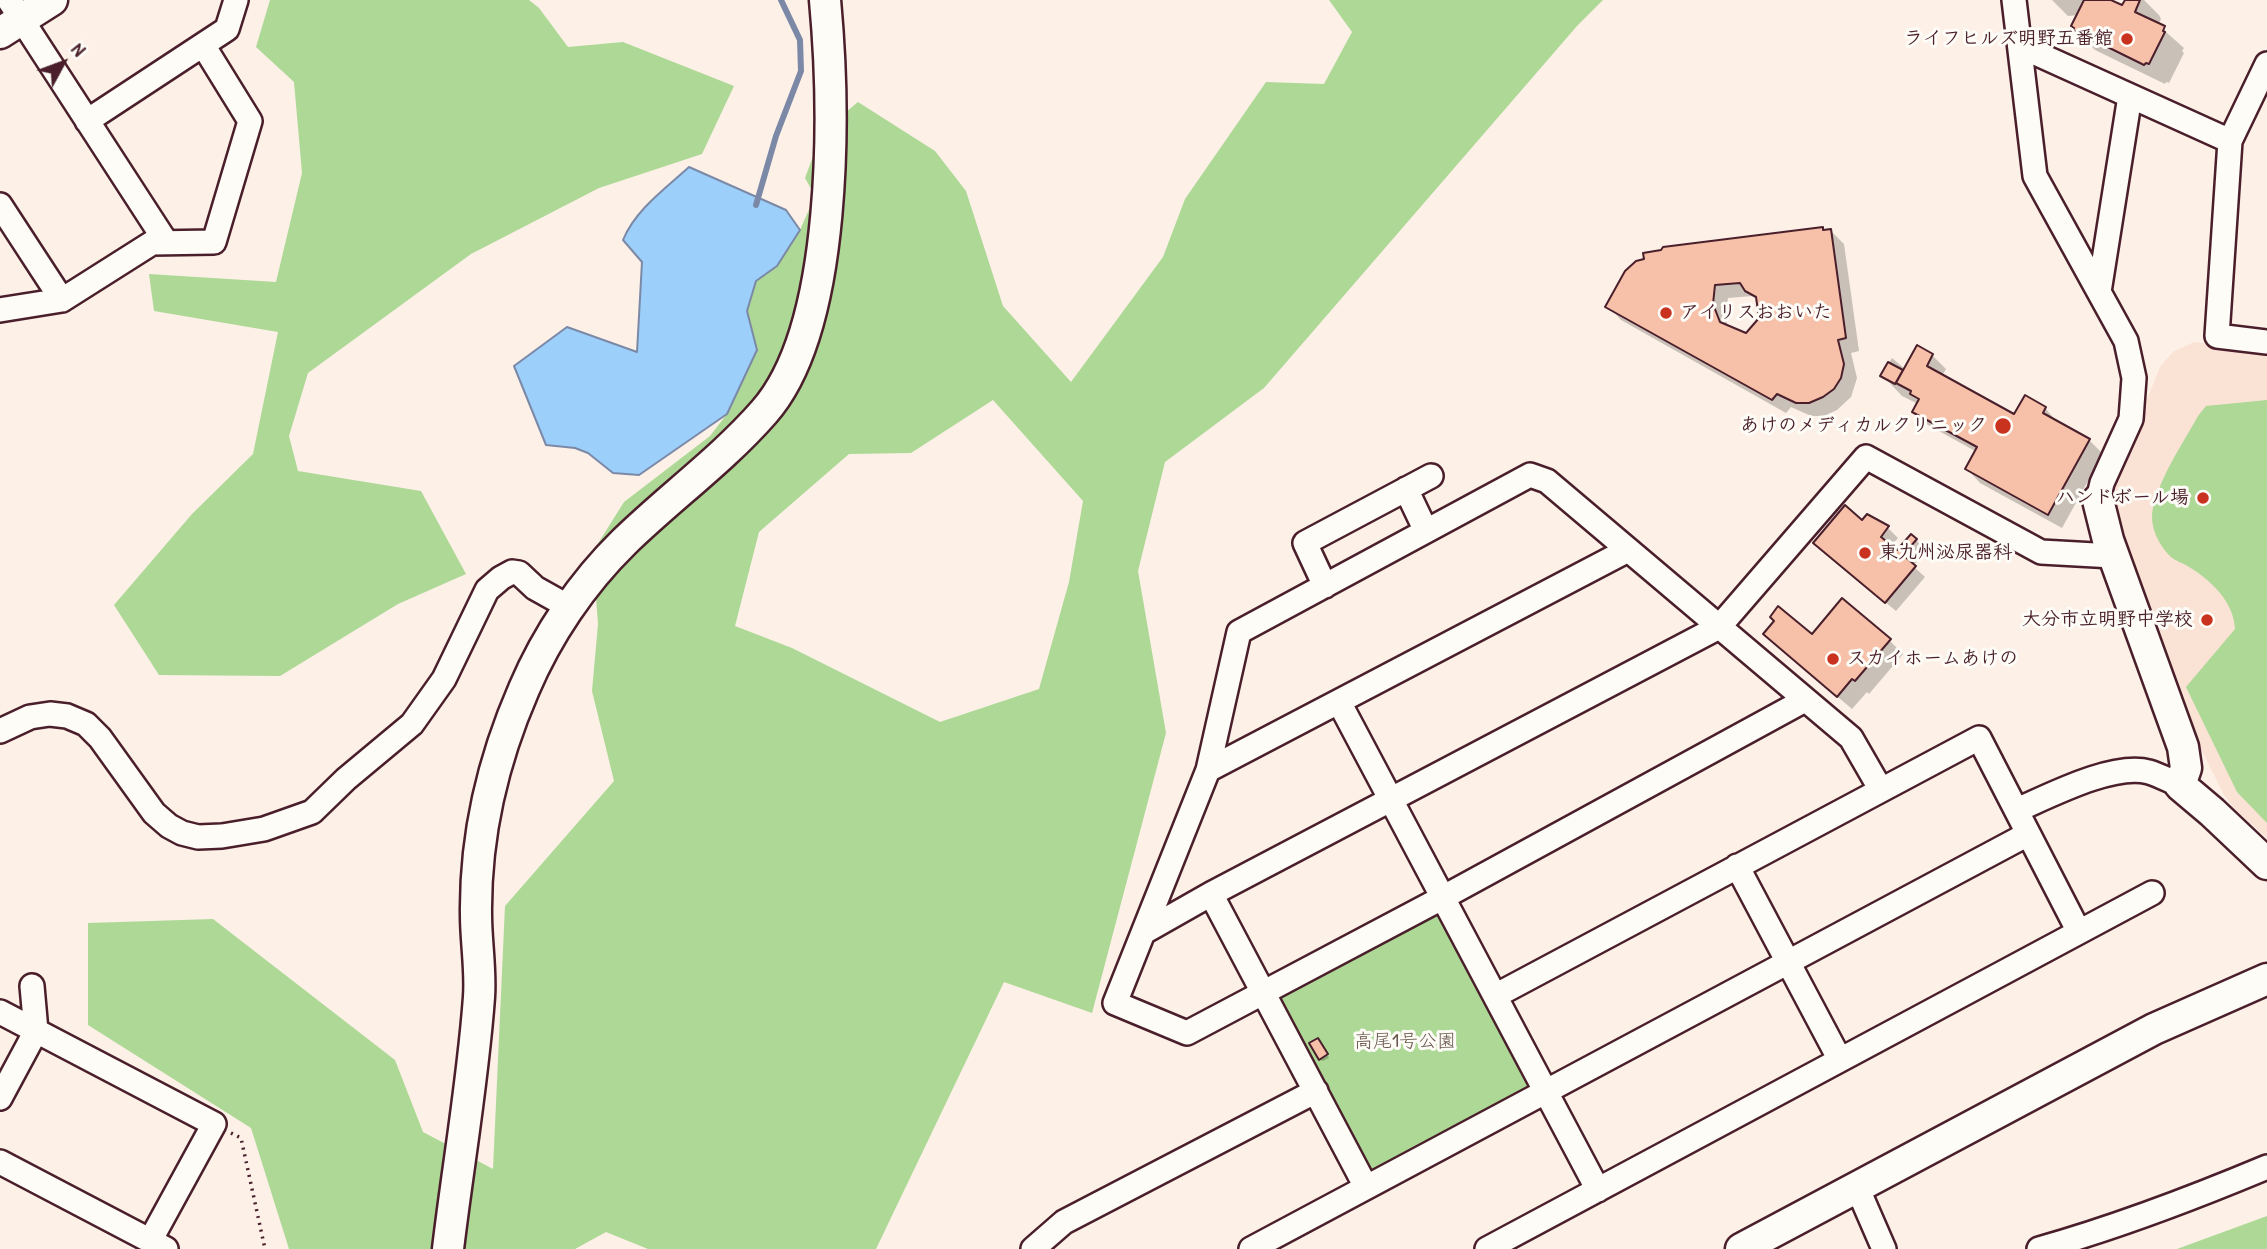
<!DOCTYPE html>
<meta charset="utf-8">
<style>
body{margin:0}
#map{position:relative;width:2267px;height:1249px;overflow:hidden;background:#fcf0e7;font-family:"Patrick Hand",sans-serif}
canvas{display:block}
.north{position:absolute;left:28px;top:28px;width:70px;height:70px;-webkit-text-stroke:5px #fdfcf7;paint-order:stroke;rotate:49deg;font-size:19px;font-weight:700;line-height:28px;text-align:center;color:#4a1f2b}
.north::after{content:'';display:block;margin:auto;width:24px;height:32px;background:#4a1f2b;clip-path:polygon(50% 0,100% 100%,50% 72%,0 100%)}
</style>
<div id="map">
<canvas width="2267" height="1249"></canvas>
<div class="north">N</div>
</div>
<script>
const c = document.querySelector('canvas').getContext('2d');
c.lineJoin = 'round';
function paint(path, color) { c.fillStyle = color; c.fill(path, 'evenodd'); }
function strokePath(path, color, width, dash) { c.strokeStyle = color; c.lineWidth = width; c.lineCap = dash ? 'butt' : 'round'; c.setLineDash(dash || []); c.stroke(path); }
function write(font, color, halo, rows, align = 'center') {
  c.font = font + ' "Patrick Hand","Klee One",sans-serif'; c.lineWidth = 6; c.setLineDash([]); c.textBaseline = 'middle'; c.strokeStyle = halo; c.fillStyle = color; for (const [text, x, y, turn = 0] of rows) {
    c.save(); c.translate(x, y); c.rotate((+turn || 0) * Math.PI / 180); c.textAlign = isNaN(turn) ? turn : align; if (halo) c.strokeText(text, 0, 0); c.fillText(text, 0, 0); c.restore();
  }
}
paint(new Path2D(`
 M2194 342 2267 352V838L2236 810 2224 795 2202 751 2169 676 2110 502 2114 482 2160 367 2173 352Z`), '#fae2d4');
paint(new Path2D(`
 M270 0H529L539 8 568 47 623 42 734 86 702 154 599 188 471 254 308 373 289 436 298 471 421 491 466 574 398 604 280 676 159 675 114 605 192 514 253 454 278 332 154 311 149 274 276 282 302 173 294 82 256 47Z
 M1329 0H1603L1577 26 1264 388 1165 462 1138 571 1166 733 1092 1013 1004 982 876 1249H648L606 1232 575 1249H289L251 1128 88 1025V923L213 919 395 1060 423 1132 493 1169 505 906 614 781 592 691 598 624 596 597 587 561 624 502 710 436 727 414 757 350 747 311 756 281 777 266 800 230 815 196 805 178 822 132 858 102 935 151 966 191 1003 306 1071 382 1163 257 1185 199 1266 82 1324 84 1352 32ZM993 400 1083 501 1069 582 1039 689 940 722 792 648 735 626 759 532 849 454 911 453Z
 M2267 400V823L2237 792 2186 687 2235 629C2234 602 2211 580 2189 567 2183 563 2175 561 2170 556 2158 544 2149 525 2153 508 2161 475 2182 445 2198 416L2206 406Z
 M1433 911 1443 915 1532 1082 1528 1089 1374 1173 1368 1170 1279 1003 1281 993Z
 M2267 1216V1249H2177Z`), '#add896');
const water = new Path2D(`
 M689 167 786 210 800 230 777 266 756 281 747 311 757 350 727 414 639 475 613 473 588 453 575 448 546 445 514 366 567 327 637 352 642 262 623 240C635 210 666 188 689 167Z`);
paint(water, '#9ccff9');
strokePath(water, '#7b89a7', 2);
paint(new Path2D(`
 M2052 0H2107L2123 8 2127 0H2144L2159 15 2161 19 2158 25 2184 48 2182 51 2184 53 2169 83 2166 82 2165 84 2095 50 2075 30 2079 15 2068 16Z
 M1822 229 1825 232 1831 231 1844 244 1859 351 1851 353 1857 378 1851 397 1837 410 1824 416H1811L1791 407 1786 413 1621 320 1608 306ZM1753 296 1758 301 1760 319 1747 335 1729 327 1725 319 1728 298Z
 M1932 355 1946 369 1942 376 2015 416 2045 408 2058 423 2089 440 2103 454 2062 528 1980 483 1967 469 1977 452 1928 425 1914 411 1918 404 1902 396 1882 375 1892 358 1905 369Z
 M1862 522 1888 528 1898 538 1890 547 1897 553 1916 540 1926 550 1913 566 1925 577 1896 611 1826 553Z
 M1812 637 1889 640 1903 654 1869 694 1867 692 1852 709 1779 647Z
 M1321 1043 1329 1058 1323 1061 1320 1059Z`), '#0003');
strokePath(new Path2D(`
 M756 205 776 136 801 71 800 40 781 0`), '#7b89a7', 6);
const building = new Path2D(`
 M2084 0H2111L2122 5 2125 0H2140L2135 12 2165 26 2163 31 2165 32 2149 64 2146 63 2144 65 2073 30 2074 28 2071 26Z
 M1823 227V230L1831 229 1846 338 1838 340 1844 364 1841 378 1834 389 1823 397 1809 403H1796L1777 394 1772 400 1605 307 1625 271 1636 261 1644 259 1643 253 1661 250 1663 247ZM1740 283 1745 291 1756 297 1759 318 1746 333 1720 322 1713 304 1715 285Z
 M1917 345 1933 354 1927 366 2014 414 2025 395 2046 407 2043 413 2090 439 2048 515 1965 469 1977 447 1912 412 1919 399 1910 394 1911 391 1896 383Z
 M1888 362 1903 370 1895 384 1880 376Z
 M1845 505 1862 520 1867 514 1889 526 1881 537 1897 550 1911 534 1917 539 1903 555 1916 566 1885 603 1813 543Z
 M1842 598 1891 639 1855 681 1852 679 1837 697 1763 634 1774 621 1770 617 1778 606 1812 634Z
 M1318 1038 1328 1054 1319 1060 1309 1043Z`);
paint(building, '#f6c0a9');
strokePath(building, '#4a1f2b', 2);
const minor = new Path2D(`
 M9 0 166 242
 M2014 0 2035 176 2126 341 2134 378 2131 419 2102 483 2098 500
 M2020 46 2230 141
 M2267 64 2230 141 2217 336 2267 342
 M87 121 227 29 236 0
 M0 205 62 300
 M2099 292 2130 96
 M0 310 62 300 152 243 214 242 250 121 203 45
 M1406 489 1426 531
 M1325 586 1305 543 1431 476
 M1805 700 1442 898 1187 1033 1115 1003 1208 770 1239 632 1530 475 1547 481 1851 738 1881 790
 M1339 702 1598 1190
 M0 731 30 717 50 714 67 716 86 724 100 738 154 813 169 826 182 833 198 837 222 836 264 829 312 812 346 779 412 724 444 679 487 590 501 578 512 572 519 573 535 588 569 607
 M1208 770 1628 550
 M2017 810C2049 796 2114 762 2149 772 2159 775 2170 781 2180 785
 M1737 866 1840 1060
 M1211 894 1366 1187
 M1144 932 1211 894 1719 627 1866 457 2041 552 2113 556
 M1495 996 1979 738 2079 932
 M0 1012 214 1124 150 1241
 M0 1098 36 1031 32 986
 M0 1162 166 1249
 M1857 1187 1884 1249
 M1033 1249 1064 1222 1316 1091
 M1251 1249 2028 834
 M1487 1249 2152 893
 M2039 1249C2117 1227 2193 1198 2267 1167`);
const tertiary = new Path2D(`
 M0 33 52 0
 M2098 500 2108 540 2183 747 2186 768 2180 785 2212 812 2267 864
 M448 1249C458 1165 473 1081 479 997 481 970 476 942 476 915 475 838 493 760 524 689 547 635 582 583 624 542 669 498 722 460 764 412 839 327 835 108 825 0
 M1741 1249 2154 1029 2267 979`);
strokePath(minor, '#4a1f2b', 28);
strokePath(tertiary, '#4a1f2b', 35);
strokePath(new Path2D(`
 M231 1133 241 1138 265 1249`), '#4a1f2b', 3.5, [2, 5]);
strokePath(minor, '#fdfcf7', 23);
strokePath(tertiary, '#fdfcf7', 30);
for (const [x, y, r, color] of [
 [2127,39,7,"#c8321e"],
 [1666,313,7,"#c8321e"],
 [2003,426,9,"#c8321e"],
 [2203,498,7,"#c8321e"],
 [1865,553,7,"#c8321e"],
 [2207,620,7,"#c8321e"],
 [1833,659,7,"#c8321e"]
]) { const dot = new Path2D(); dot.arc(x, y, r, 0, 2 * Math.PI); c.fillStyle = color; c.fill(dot); strokePath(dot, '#fdfcf7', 2.5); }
write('bold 19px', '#4a1f2b', '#fdfcf7', [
 ["ライフヒルズ明野五番館",2113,39],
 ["アイリスおおいた",1680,313,"left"],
 ["あけのメディカルクリニック",1987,426],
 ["ハンドボール場",2189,498],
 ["東九州泌尿器科",1879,553,"left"],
 ["大分市立明野中学校",2193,620],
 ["スカイホームあけの",1847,659,"left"]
], 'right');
write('19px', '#68564b', '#fdfcf7', [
 ["高尾1号公園",1405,1042]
]);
</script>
